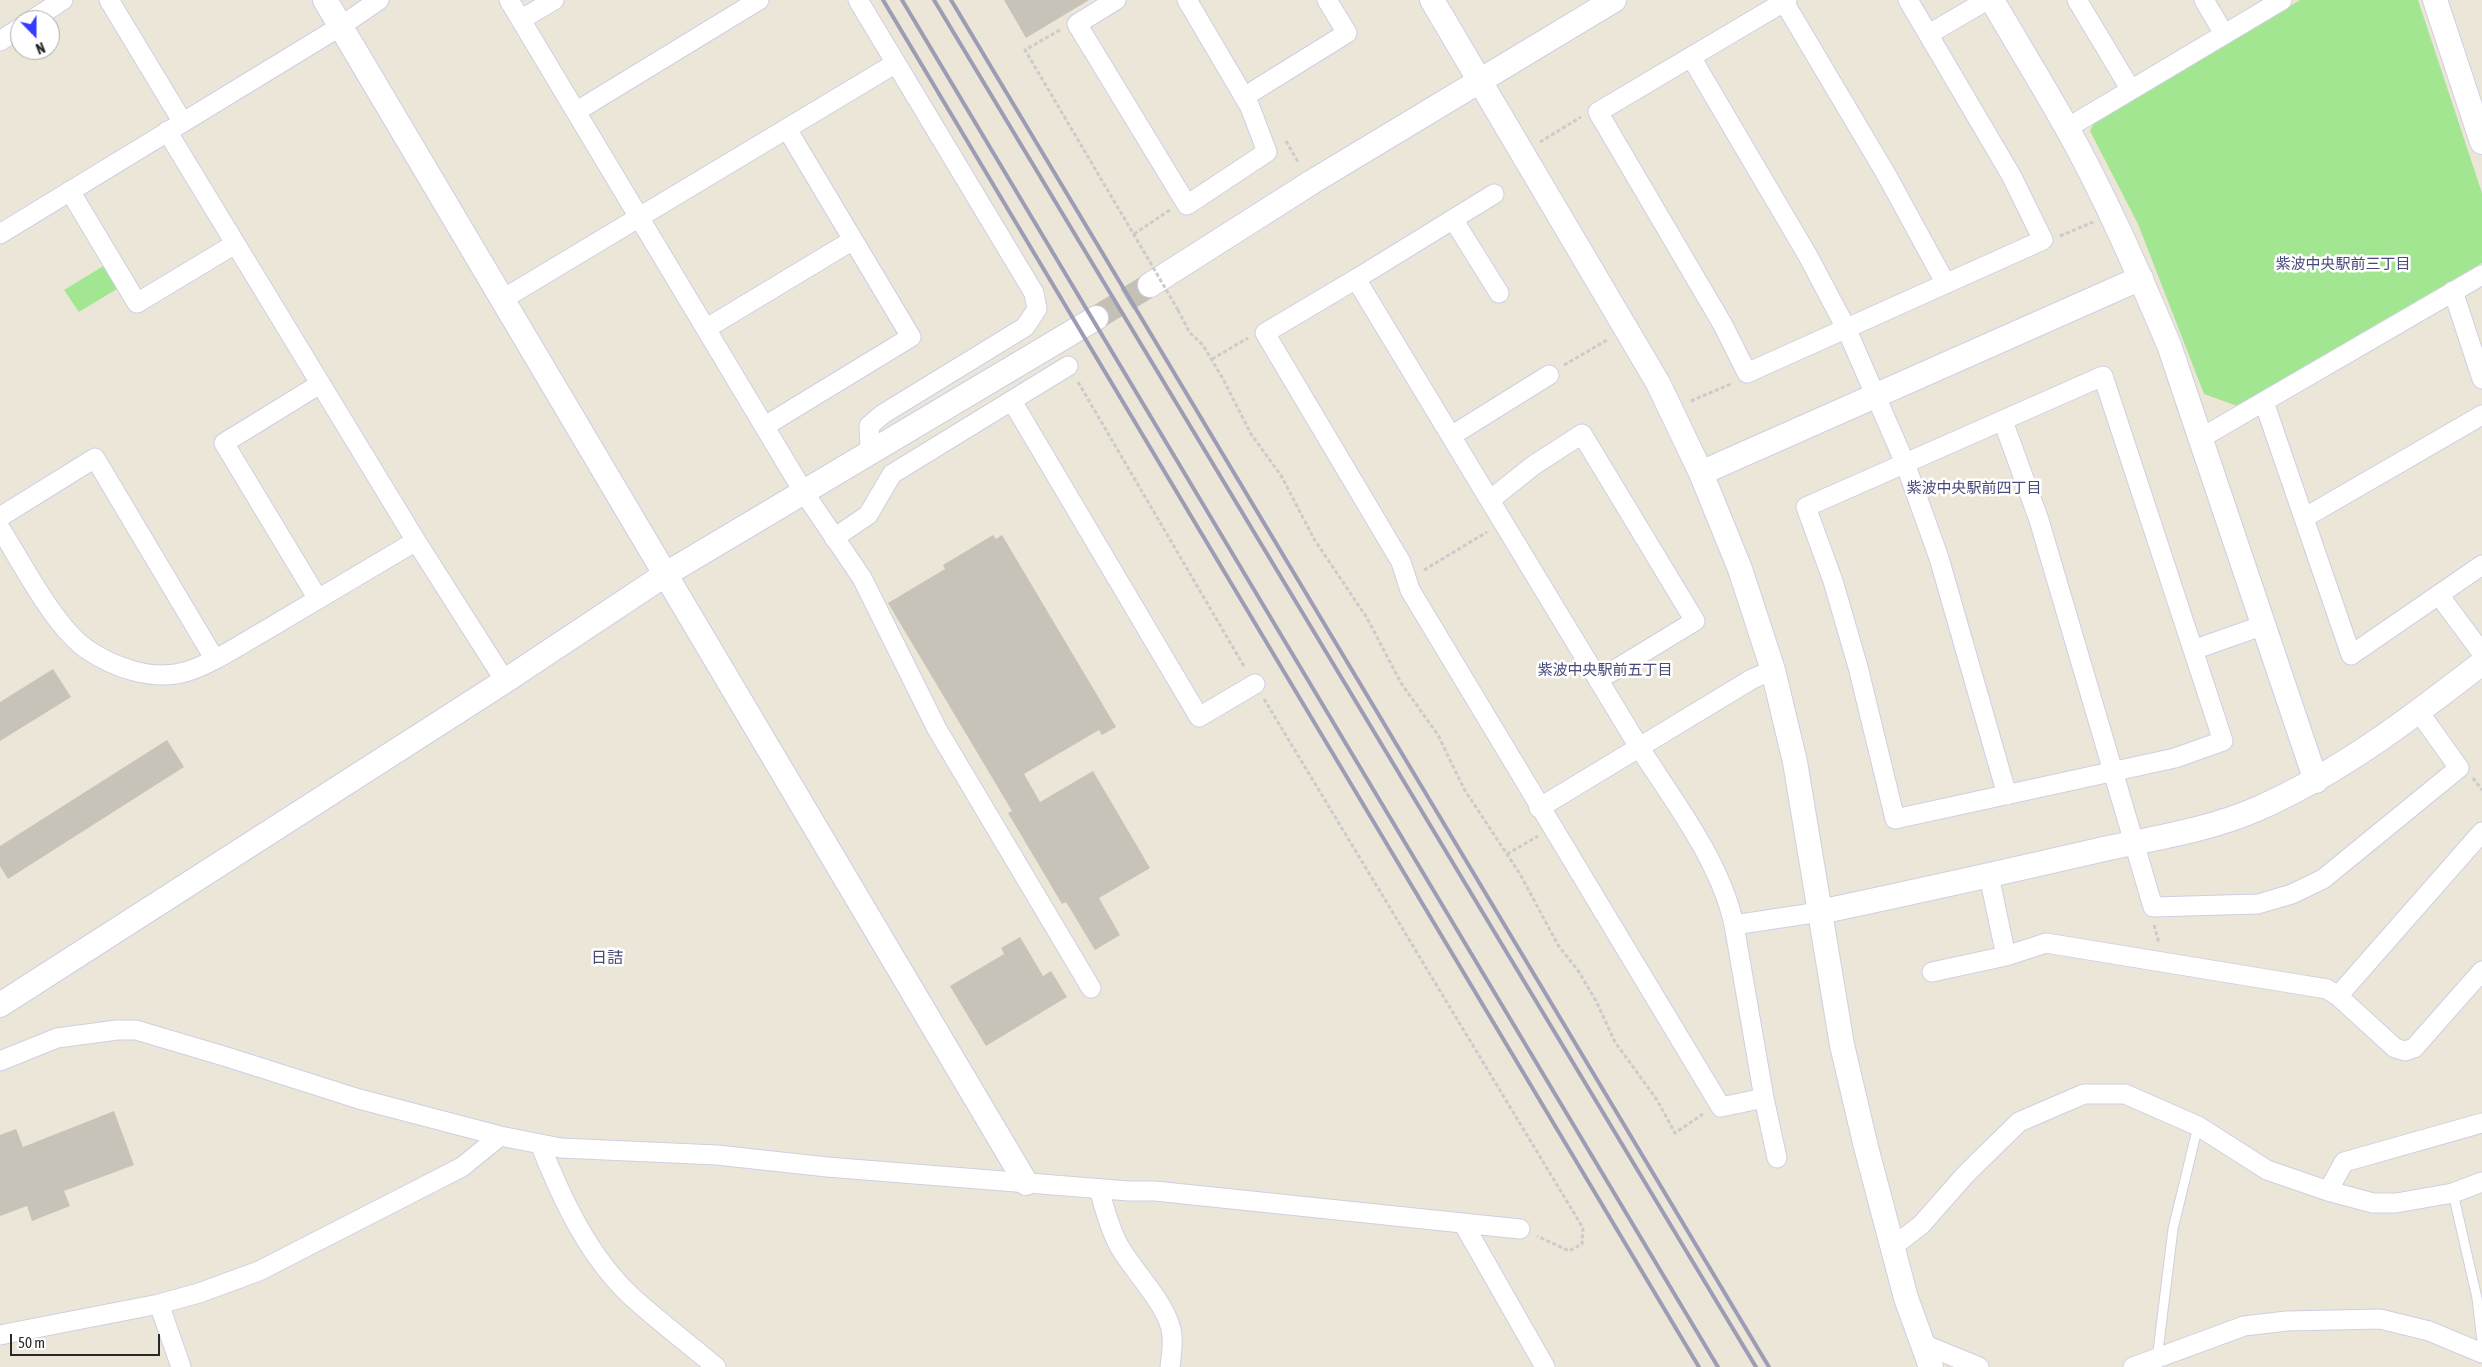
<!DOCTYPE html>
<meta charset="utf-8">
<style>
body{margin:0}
#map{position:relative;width:2482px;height:1367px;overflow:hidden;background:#ece6d9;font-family:"Asap Condensed",sans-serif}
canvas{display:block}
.north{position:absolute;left:10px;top:10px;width:50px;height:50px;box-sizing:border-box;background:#fff;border:1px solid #a9a9a9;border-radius:50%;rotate:158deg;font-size:14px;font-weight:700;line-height:20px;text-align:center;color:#282828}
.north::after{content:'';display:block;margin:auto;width:18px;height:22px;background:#333cff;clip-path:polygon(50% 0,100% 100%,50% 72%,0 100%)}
.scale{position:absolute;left:10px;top:1334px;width:150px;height:22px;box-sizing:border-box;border:2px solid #282828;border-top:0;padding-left:6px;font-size:15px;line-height:18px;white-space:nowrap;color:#282828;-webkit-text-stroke:4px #fff;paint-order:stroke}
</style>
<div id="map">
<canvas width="2482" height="1367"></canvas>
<div class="north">N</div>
<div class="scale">50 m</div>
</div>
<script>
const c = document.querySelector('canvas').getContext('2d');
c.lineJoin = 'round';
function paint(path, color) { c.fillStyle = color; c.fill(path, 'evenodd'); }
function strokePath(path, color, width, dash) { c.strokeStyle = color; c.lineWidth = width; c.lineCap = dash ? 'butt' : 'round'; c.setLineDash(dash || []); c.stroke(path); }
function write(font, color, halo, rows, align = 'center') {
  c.font = font + ' "Asap Condensed","Noto Sans JP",sans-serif'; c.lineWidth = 5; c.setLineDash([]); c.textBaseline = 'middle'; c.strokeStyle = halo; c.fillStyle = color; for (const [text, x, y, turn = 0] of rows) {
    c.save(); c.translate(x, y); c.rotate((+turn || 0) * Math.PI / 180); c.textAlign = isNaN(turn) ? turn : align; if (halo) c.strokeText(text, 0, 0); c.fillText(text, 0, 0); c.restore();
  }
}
paint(new Path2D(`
 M2300 0H2418L2482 193V263L2237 406 2204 394 2138 224 2090 131 2094 122Z
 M105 265 120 287 79 312 64 290Z`), '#a3e692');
paint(new Path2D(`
 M1004 0H1089L1026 38Z
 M993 535 996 539 1002 535 1116 727 1102 735 1099 730 1024 774 1040 802 1093 771 1150 868 1099 898 1120 935 1095 950 1066 902 1062 904 1008 813 1012 811 888 603 945 569 943 565Z
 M53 669 71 697 0 741V702Z
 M167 740 184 767 8 879 0 866V846Z
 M1020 937 1043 976 1051 971 1067 997 986 1046 950 986 1004 954 1001 948Z
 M114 1111 134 1165 64 1191 70 1206 32 1221 27 1206 0 1216V1135L16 1129 23 1147Z`), '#c7c3b9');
strokePath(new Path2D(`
 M1096 318 1150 285`), '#c5c0b6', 24, [24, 12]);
const service = new Path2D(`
 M2453 1193 2477 1298 2482 1342
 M2157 1359 2173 1229 2198 1126`);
const minor = new Path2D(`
 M109 0 182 121
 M509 0 803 491 862 578 937 729 1091 988
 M858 0 1034 293 1037 309 1025 327 883 414 869 426 870 451
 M1116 0 1077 24 1187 205 1267 152 1250 107 1187 0
 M1787 0 1598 112 1723 325 1747 373 2043 240 2011 175 1908 0
 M2077 0 2131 90
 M2204 0 2224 34
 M1784 2 1886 174 1946 284
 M522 19 554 0
 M32 20 63 0
 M1929 34 1987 0
 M0 41 20 28
 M1691 57 1808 256 1846 328 1905 463 1939 558 2007 795
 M1244 97 1347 33 1327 0
 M577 111 759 0
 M2067 128 2282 0
 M167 131 416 541 505 681
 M70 191 137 303 235 244
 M1453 219 1499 293
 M0 234 341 26 379 0
 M1356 279 1494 194
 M2453 291 2482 379
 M503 299 896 63
 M707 328 853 240
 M2103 376 2223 741 2175 758 1895 819 1858 667 1833 581 1806 507Z
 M1012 401 1199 717 1255 684
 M2264 402 2351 655 2482 565
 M2003 421 2039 520 2153 907 2258 904 2292 894 2323 879 2459 768 2419 712
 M765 426 911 337 787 129
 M1451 436 1549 375
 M2201 438 2482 275
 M1490 500 1534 465 1582 434 1695 621 1598 680
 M0 517 95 458 214 658
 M2304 518 2482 415
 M0 528C22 563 55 628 88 650 115 668 152 681 185 672 210 665 243 643 266 630 316 600 366 571 416 541
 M834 538 868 515 892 474 1068 366
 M2439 595 2482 653
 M318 599 224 443 320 384
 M2193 650 2264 625
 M1539 808 1752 679 1773 670
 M1989 876 2006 956 2046 943 2327 989 2338 996 2395 1048 2405 1051 2414 1048 2482 971
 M1734 925 1764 1098 1777 1158
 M1932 972 2006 956
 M2338 996 2482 832
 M0 1061 57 1038 117 1030H136L227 1057 359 1099 500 1136 561 1148 717 1155 827 1167 1129 1191H1155L1520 1229
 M1764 1098 1721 1107 1410 590 1401 562 1265 333 1356 279 1639 747C1673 800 1721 862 1734 925L1820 912
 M540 1144C561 1197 588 1256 631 1296 658 1321 688 1343 716 1367
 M1099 1189C1104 1207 1109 1227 1118 1244 1133 1272 1170 1306 1172 1336 1173 1346 1171 1357 1170 1367
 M2328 1191 2344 1162 2482 1123
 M1463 1223 1545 1367
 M1891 1248 1921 1225 1966 1174 2019 1122 2084 1094H2125L2198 1126 2267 1170 2328 1191 2373 1203H2396L2453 1193 2482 1182
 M159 1304 181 1367
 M0 1335 159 1304 199 1293 259 1271 462 1167 500 1136
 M1923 1344 1979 1367
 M2133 1367 2244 1326 2287 1321 2380 1319 2429 1331 2482 1353`);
const tertiary = new Path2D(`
 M325 0 1026 1183
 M1432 0 1658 383 1701 473 1740 569 1773 670 1795 762 1842 1045 1866 1147 1906 1298 1931 1367
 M1992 0C2017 43 2043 85 2067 128 2106 198 2138 272 2169 345L2316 781
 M2435 0 2482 142
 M1150 285 1312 182 1614 0
 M1701 473 2141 278
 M1820 912C1914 892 2009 871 2104 849 2155 838 2209 830 2257 809 2341 772 2411 718 2482 663
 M0 1005 505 681 666 574 1096 318`);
strokePath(service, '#cecfe2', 11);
strokePath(minor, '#cecfe2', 21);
strokePath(tertiary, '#cecfe2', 26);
strokePath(new Path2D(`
 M1060 30 1025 50 1140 245
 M1286 141 1298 162
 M1540 142 1581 117
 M1134 234 1170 210
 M2060 236 2093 222
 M1178 310 1190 333 1203 345 1223 379 1251 434 1282 477 1314 539 1367 618 1401 683 1438 735 1464 789 1520 874 1558 945 1579 972 1596 1001 1615 1042 1657 1100 1675 1133 1703 1114
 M1212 359 1248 338
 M1564 365 1607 340
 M1078 382 1245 668
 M1691 401 1733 383
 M1424 570 1487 532
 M1264 699 1583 1228 1582 1244 1569 1251 1537 1236
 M2473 778 2482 790
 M1507 854 1538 836
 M2154 925 2159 943`), '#cbcbcb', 3, [4, 2.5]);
strokePath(service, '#fff', 9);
strokePath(minor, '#fff', 19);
strokePath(tertiary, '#fff', 24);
strokePath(new Path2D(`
 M883 0 1699 1367
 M902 0 1718 1367
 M934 0 1756 1367
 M951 0 1769 1367`), '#9c9cb4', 4);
strokePath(new Path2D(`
 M1140 245 1178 310`), '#cbcbcb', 3, [4, 2.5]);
write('15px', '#47497b', '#fff', [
 ["紫波中央駅前三丁目",2343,264],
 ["紫波中央駅前四丁目",1974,488],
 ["紫波中央駅前五丁目",1605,670]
]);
write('16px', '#47497b', '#fff', [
 ["日詰",607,958]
]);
</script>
